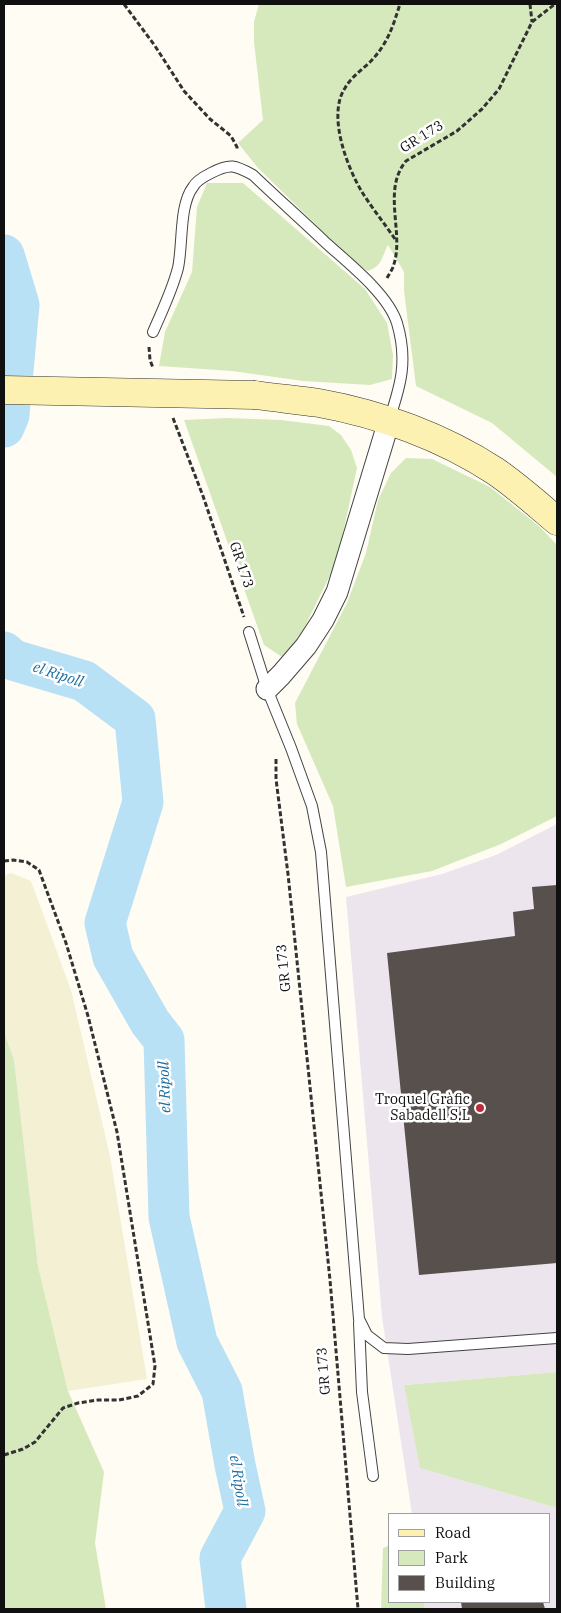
<!DOCTYPE html>
<meta charset="utf-8">
<style>
body{margin:0}
#map{position:relative;width:561px;height:1613px;overflow:hidden;background:#fffcf3;font-family:"IBM Plex Serif",serif}
canvas{display:block}
.frame{position:absolute;inset:0;border:5px solid #101010;pointer-events:none}
.legend{position:absolute;left:388px;top:1513px;width:162px;height:90px;box-sizing:border-box;background:#fff;border:1px solid #9f9f9f;margin:0;padding:6px 9px;list-style:none;font-size:15px;color:#101010}
.legend li{display:flex;align-items:center;gap:10px;height:25px}
.legend b{width:25px;border:1px solid #9f9f9f}
</style>
<div id="map">
<canvas width="561" height="1613"></canvas>
<div class="frame"></div>
<ul class="legend">
<li><b style="height:6px;background:#fcf1b0"></b>Road</li>
<li><b style="height:14px;background:#d6e9bd"></b>Park</li>
<li><b style="height:14px;background:#58504c"></b>Building</li>
</ul>
</div>
<script>
const c = document.querySelector('canvas').getContext('2d');
c.lineJoin = 'round';
function paint(path, color) { c.fillStyle = color; c.fill(path, 'evenodd'); }
function strokePath(path, color, width, dash) { c.strokeStyle = color; c.lineWidth = width; c.lineCap = dash ? 'butt' : 'round'; c.setLineDash(dash || []); c.stroke(path); }
function write(font, color, halo, rows, align = 'center') {
  c.font = font + ' "IBM Plex Serif",serif'; c.lineWidth = 5; c.setLineDash([]); c.textBaseline = 'middle'; c.strokeStyle = halo; c.fillStyle = color; for (const [text, x, y, turn = 0] of rows) {
    c.save(); c.translate(x, y); c.rotate((+turn || 0) * Math.PI / 180); c.textAlign = isNaN(turn) ? turn : align; if (halo) c.strokeText(text, 0, 0); c.fillText(text, 0, 0); c.restore();
  }
}
paint(new Path2D(`
 M557 824V1372L404 1385 421 1468 557 1508V1609H425L424 1602H550V1514H412L382 1317 346 897 442 874 496 855Z`), '#ece5ee');
paint(new Path2D(`
 M11 873 31 881 71 990 110 1156 147 1379 68 1391 38 1266 14 1060 4 1032V876Z`), '#f4f0d3');
paint(new Path2D(`
 M259 4H557V477L492 423 416 386 404 291V272L388 245C381 258 383 265 368 271L355 263 258 168 238 143 263 120 254 42V22Z
 M207 183H243L365 289 387 323 393 355 392 379 370 385 303 381 232 371 159 366 165 332 192 272 197 207Z
 M227 418 281 420 329 426 341 435 351 450 357 468 337 561 288 661 264 645 184 420Z
 M406 458 432 459 490 487 540 527 557 545V816L501 844 432 871 346 887 333 806 297 724 295 703 347 603 366 553 378 500 391 473Z
 M4 1032 14 1060 38 1266 68 1391 104 1472 95 1543 106 1609H4Z
 M557 1372V1508L420 1468 404 1385Z
 M390 1545V1602H424L425 1609H381L383 1548Z`), '#d6e9bd');
strokePath(new Path2D(`
 M4 255 19 305 9 415 4 427
 M4 652 13 660 84 681 135 719 143 802 105 923 113 957 150 1022 164 1040 169 1217 197 1342 222 1391 235 1465 245 1511 220 1558 226 1609`), '#b9e1f5', 41);
paint(new Path2D(`
 M557 885V1263L419 1275 387 953 515 936 513 912 534 909 532 887Z
 M461 1602H543L545 1609H462Z`), '#58504c');
const service = new Path2D(`
 M153 332C162 311 172 291 178 268 183 245 179 205 193 187 196 181 205 176 211 173 230 163 235 165 253 175 277 198 302 220 326 243 348 263 388 294 397 323 408 360 401 385 389 420
 M249 632 267 689 291 748 312 806 321 852 359 1319 367 1335 384 1348 408 1349 557 1338
 M359 1323 362 1392 373 1476`);
const minor = new Path2D(`
 M267 689 281 675 306 646 323 620 337 592 389 421`);
const secondary = new Path2D(`
 M255 395C276 398 298 400 319 403 380 414 443 437 495 471 517 486 537 504 557 521`);
strokePath(service, '#434343', 12);
strokePath(minor, '#434343', 23);
strokePath(secondary, '#323232', 29);
strokePath(new Path2D(`
 M124 4 155 46 184 91 210 119 231 136 237 147V151
 M530 4 532 22
 M395 239C384 223 372 208 362 192 347 167 327 115 345 88 351 77 363 69 371 61 388 43 393 26 400 4
 M387 278C389 274 393 269 394 264 404 232 382 190 406 161L457 131 482 109 499 89 532 22 555 4
 M149 347 150 360 153 368
 M173 418 203 496 244 617
 M276 759V779L288 874 330 1280 358 1609
 M4 861 13 860 27 862 39 870 66 943 88 1016 117 1132 155 1366 153 1384 138 1396 119 1400H98L78 1403 63 1408 35 1442 23 1449 4 1455`), '#323232', 3, [5, 2.5]);
strokePath(service, '#fff', 10);
strokePath(minor, '#fff', 21);
strokePath(secondary, '#fcf1b0', 28);
const secondaryBridge = new Path2D(`
 M4 390 255 395`);
strokePath(secondaryBridge, '#323232', 29, []);
strokePath(secondaryBridge, '#fcf1b0', 28);
for (const [x, y, r, color] of [
 [480,1108,5,"#bd2b38"]
]) { const dot = new Path2D(); dot.arc(x, y, r, 0, 2 * Math.PI); c.fillStyle = color; c.fill(dot); strokePath(dot, '#fff', 2); }
write('14px', '#101010', '#fff', [
 ["GR 173",422,137,-32],
 ["GR 173",241,565,71],
 ["GR 173",284,968,-96],
 ["GR 173",324,1371,-95]
]);
write('14px', '#101010', '#fff', [
 ["Troquel Gràfic",470,1100],
 ["Sabadell S.L",470,1116]
], 'right');
write('italic 15px', '#1b6c9f', '#fff', [
 ["el Ripoll",58,675,18],
 ["el Ripoll",165,1087,-92],
 ["el Ripoll",238,1481,81]
]);
</script>
